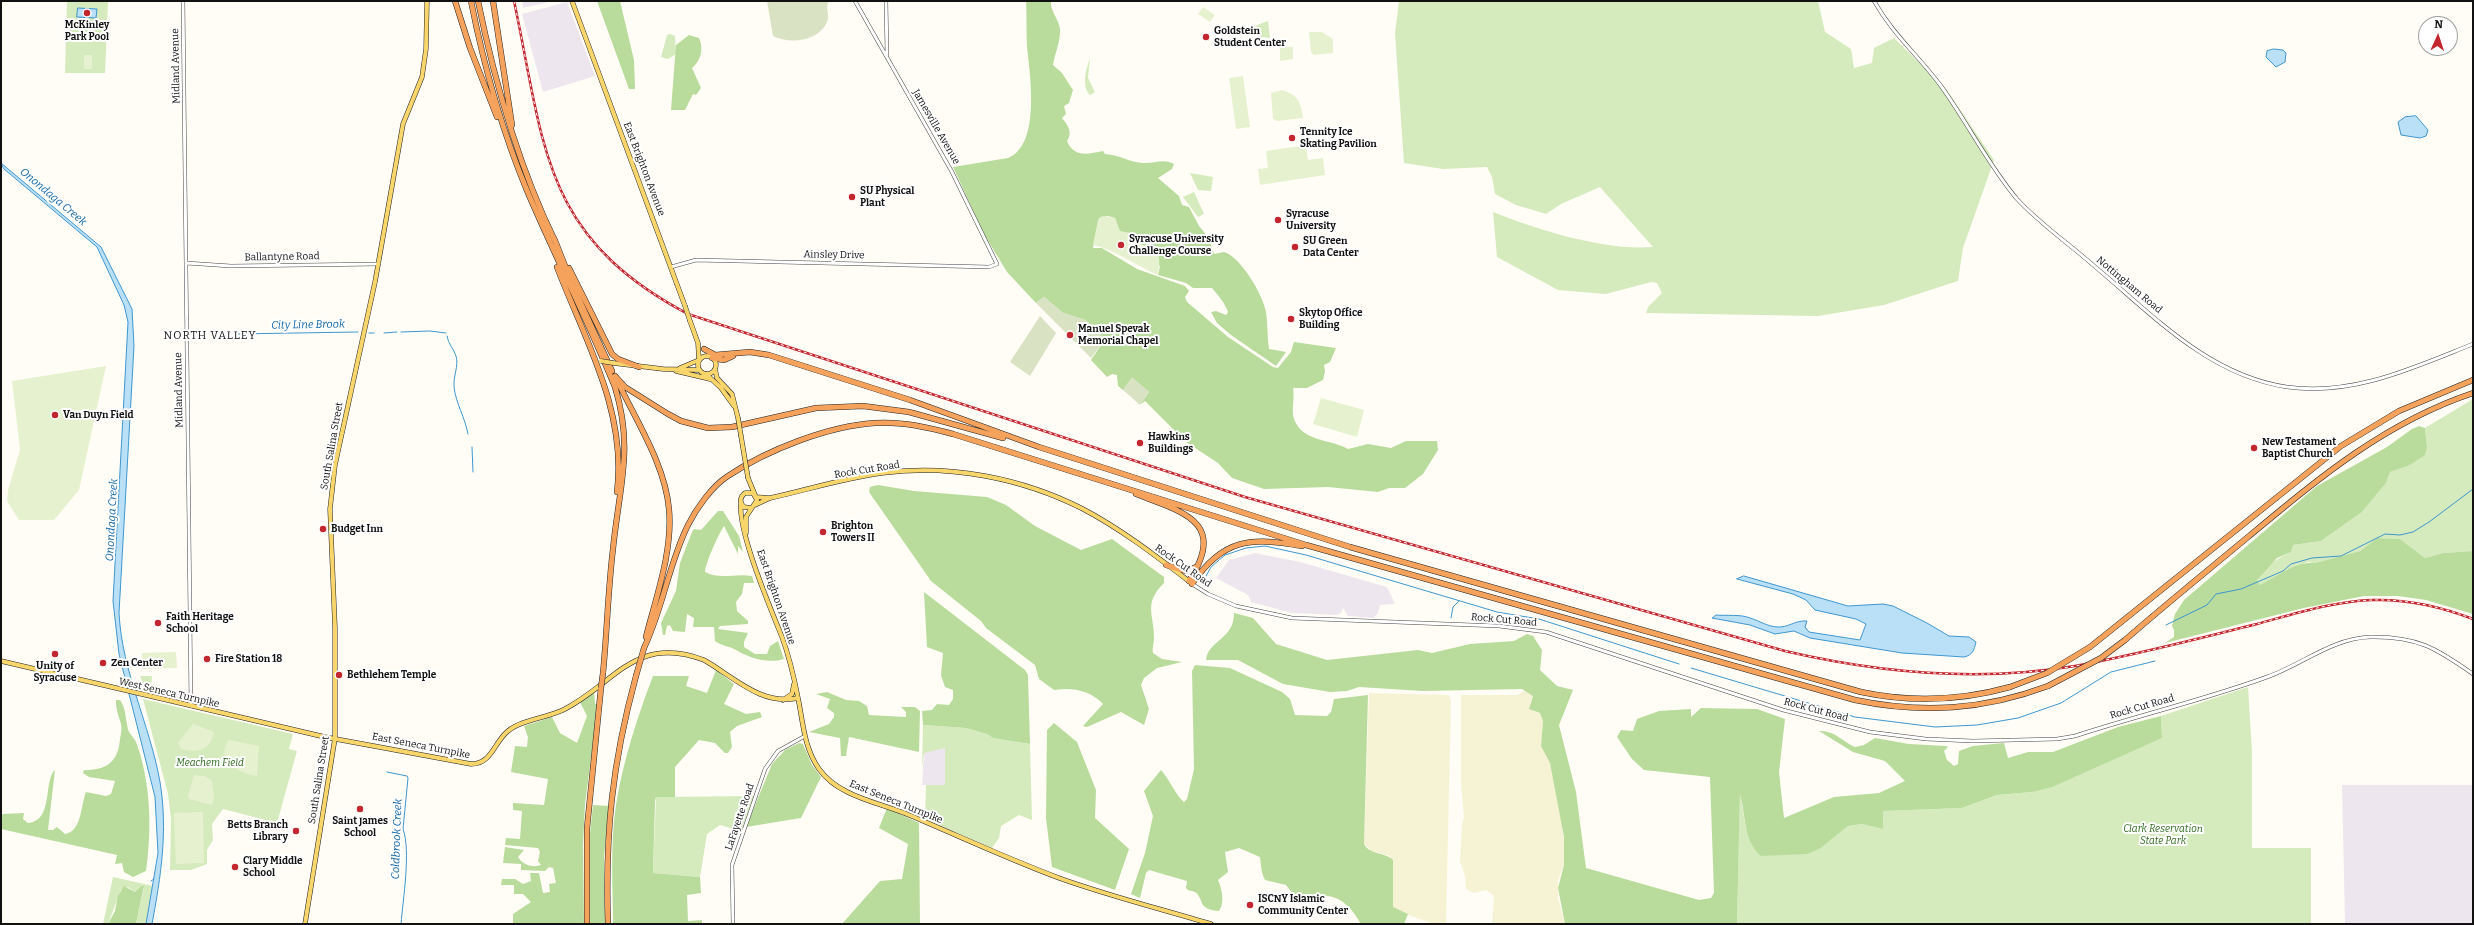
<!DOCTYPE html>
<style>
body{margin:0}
#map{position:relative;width:2474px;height:925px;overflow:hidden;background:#fffdf5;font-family:Bitter,serif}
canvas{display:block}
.frame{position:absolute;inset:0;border:2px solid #111;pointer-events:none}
.north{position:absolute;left:2418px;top:16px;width:40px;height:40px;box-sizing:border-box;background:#fff;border:1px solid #a0a0a0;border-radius:50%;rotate:3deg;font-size:11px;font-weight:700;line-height:16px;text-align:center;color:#111}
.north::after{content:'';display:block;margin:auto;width:14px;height:18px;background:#c4262e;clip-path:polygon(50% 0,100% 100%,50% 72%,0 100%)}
</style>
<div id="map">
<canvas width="2474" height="925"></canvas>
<div class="frame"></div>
<div class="north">N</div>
</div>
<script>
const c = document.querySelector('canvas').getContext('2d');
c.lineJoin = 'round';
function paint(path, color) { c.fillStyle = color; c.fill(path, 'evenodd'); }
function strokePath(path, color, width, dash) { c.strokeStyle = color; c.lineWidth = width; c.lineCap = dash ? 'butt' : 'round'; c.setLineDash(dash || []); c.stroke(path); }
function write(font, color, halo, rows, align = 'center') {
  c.font = font + ' Bitter,serif'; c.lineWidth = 4; c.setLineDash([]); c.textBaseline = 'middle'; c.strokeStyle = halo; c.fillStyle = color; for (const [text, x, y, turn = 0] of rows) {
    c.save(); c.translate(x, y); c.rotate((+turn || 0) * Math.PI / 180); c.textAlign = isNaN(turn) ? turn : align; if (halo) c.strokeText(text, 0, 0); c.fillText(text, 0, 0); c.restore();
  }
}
paint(new Path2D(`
 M522 1H553L523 8Z
 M567 2 595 76 543 92 522 14Z
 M1255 553 1300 562 1387 587 1395 604 1380 605 1378 613 1373 618 1348 616 1343 608 1341 613 1337 615 1292 613 1251 602 1248 595 1216 578 1229 560Z
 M939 748H945V785H922L924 752Z
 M2342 785H2473V924H2345Z`), '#eee6ef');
paint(new Path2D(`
 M1526 690 1533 696 1530 702 1535 712 1540 713 1543 721 1541 746 1549 757 1560 810 1565 849 1564 865 1558 880V898L1565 924H1492L1494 896 1486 890 1474 893 1466 889 1465 876 1460 861 1462 825 1464 817 1461 783V695H1517Z
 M1369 693 1449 695 1451 701 1446 924H1434L1397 911 1393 907 1390 856 1372 851 1364 844Z`), '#f6f3d4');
paint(new Path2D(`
 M67 1H108L105 73H65Z
 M1399 1H1818L1825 32 1851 49 1854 68 1872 63 1874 48 1894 38 1947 90 1994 160 1963 248 1958 281 1884 305 1818 316 1646 313 1648 307 1662 293 1657 283 1651 282 1606 294 1558 290 1497 257 1493 212C1538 230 1605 251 1653 247L1600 187 1561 204 1546 214 1516 205 1495 194 1492 177 1487 167 1443 169 1404 163 1395 33Z
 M1268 21 1270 38 1254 36 1251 33 1252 27Z
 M670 34 675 36 676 54 668 59 661 57 662 54 667 35Z
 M1090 58 1088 78 1095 92 1090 95C1081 86 1086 70 1090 58Z
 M1190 173 1213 177 1211 191 1198 190Z
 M1194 192 1204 214 1198 217 1183 197Z
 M2473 399V551L2443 553 2425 558 2400 539 2377 538 2360 551 2315 563 2308 562 2260 585 2257 580C2265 567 2277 558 2291 552L2292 545 2321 541 2362 512 2386 483 2390 472 2408 466 2427 447 2425 428Z
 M140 676H152L151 688H145Z
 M2248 687 2252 752V848H2311V924H1737L1740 791C1744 814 1744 840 1762 856L1821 848 1848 826 1862 824 1883 829V811L1962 808 1997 795 2032 792 2162 738 2161 716Z
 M143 699 293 734 289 749 297 751 277 823 223 809 212 824 213 840 207 850V864L191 870H170L171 818 168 794Z
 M923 725 966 728 987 734 993 738 1030 744 1032 820 1019 815 1001 826 999 838 992 848 925 819 926 785H945V748L924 753 922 768Z
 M754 796 741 831 720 825 707 834 700 877 653 873 656 797Z
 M113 877 153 886 146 924H136L144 888 141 886 135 892 128 887 121 890 108 924H103Z`), '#d5ebbd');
paint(new Path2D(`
 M597 1H620L634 60 635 89H629Z
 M1026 1H1051C1050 11 1058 18 1060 28 1061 40 1055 53 1053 65L1062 73 1073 90 1069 103 1064 106 1066 114 1062 118C1068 125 1073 133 1067 141 1074 158 1088 154 1103 151L1105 154C1121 155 1128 162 1142 163 1154 164 1163 158 1174 164L1172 169 1158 178 1179 196 1182 205 1189 207 1199 226 1209 238 1214 254 1224 252C1241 257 1263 295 1266 312 1268 325 1267 337 1269 349L1286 352 1276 366 1231 335 1217 323 1211 312 1216 311 1226 315 1228 312C1225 303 1218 295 1212 288H1193L1186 283 1158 275 1160 266 1132 239 1119 231 1115 218 1108 216 1099 218 1093 248H1102L1137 269 1185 286 1189 291 1185 297 1187 302 1228 337 1273 367 1278 368 1291 352 1294 342 1336 348 1330 362 1324 365 1325 371 1323 380 1307 388H1293C1295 398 1291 410 1294 419 1302 442 1331 439 1348 449L1368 444 1391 448 1406 441H1437L1438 450 1423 474 1405 488H1389L1378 492 1328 487 1264 489 1232 478 1218 463 1186 442 1145 401 1140 405 1149 392 1132 378 1123 390 1118 386 1117 375 1112 374 1107 377 1091 360 1103 342 1100 331 1085 320 1063 313 1044 297 1036 303 1007 272 984 234 953 167 1008 158C1041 145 1030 74 1027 47 1026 32 1027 16 1026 1Z
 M689 35 699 38C704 48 701 61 692 68L701 88 696 95 693 94 685 110H671L676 45Z
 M2419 426 2425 428 2427 447 2425 455 2408 466 2390 472 2386 483 2362 512 2321 541 2293 545 2291 552 2277 558 2257 580 2260 585C2277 577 2296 561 2315 563L2360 551 2377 538 2400 539 2425 558 2443 553 2473 551V614L2426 600 2398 596H2364L2304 608 2165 643 2174 637V630L2172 626 2175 614 2184 600 2317 486 2387 447 2412 429Z
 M878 485 914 491 987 497 1006 505 1035 526 1081 550 1112 539 1164 577V583C1143 604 1154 613 1154 638 1154 644 1152 647 1153 653L1162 659 1182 662 1157 668 1144 678 1141 685 1149 709 1144 725 1121 712 1087 727 1083 726 1103 704C1090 690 1072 687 1054 690L1039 679 1035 665 986 628 981 621 931 581 869 492 870 487Z
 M718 511H723L739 536 743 552 738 546V554L724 526C719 533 705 564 705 572 720 580 735 573 752 576L754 583H744L742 594 736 602 737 611 748 621V624L720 626 718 629 748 633 744 642V647L755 654H767L770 646 778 641 784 659C767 664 750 658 736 650 729 646 722 646 715 641L714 627H693L694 618 687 614 685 632 673 631 670 625 667 626 665 635H663L661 623 676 591 680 563 692 532 694 529 701 530Z
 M924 592 1025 670 1028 675 1030 744 993 738 987 734 966 728 923 725 922 711 932 710 937 704 949 705 953 699V690L945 687 941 675 943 653 927 647Z
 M1234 613 1253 618 1276 644 1327 660 1418 650 1432 653 1470 644 1514 641 1527 634 1533 636 1542 650 1540 670 1557 686 1573 690 1559 725 1576 792 1586 868 1699 900 1711 898 1714 893 1710 777 1644 770 1632 759 1617 737 1621 730 1633 731 1637 719 1659 711 1691 709V717L1701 708 1757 709 1785 719 1779 772 1784 818 1834 797 1879 793 1905 781 1885 761 1853 752 1819 731C1834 730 1842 741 1855 747L1864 745 1875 738 1909 744 1946 746 1948 747 1944 751 1947 760 1954 766 1958 764 1959 751 1973 746 2004 743 2008 758 2028 752H2053L2118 727 2161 716 2162 738 2052 787 2032 792 1997 795 1962 808 1883 811V829L1862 824 1848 826 1821 848 1807 854 1761 856C1743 840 1746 816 1740 794L1737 924H1565L1558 888 1564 865V837L1550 763 1541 746 1543 721 1540 713 1529 709 1533 696 1522 689 1423 691 1359 687 1347 691 1330 692 1283 684 1238 660H1206C1208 640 1234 640 1234 613Z
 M1195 665 1230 668 1282 692 1290 699 1295 715 1327 716 1331 712 1334 699 1368 695 1364 844C1370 855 1385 852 1393 860V907L1408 914 1404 924H1361C1345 895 1328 891 1297 899L1286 885 1265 880C1261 872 1261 865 1260 857L1239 848 1225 852 1228 872 1218 880C1222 889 1225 902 1219 911 1196 909 1205 899 1195 892 1191 890 1189 892 1186 888L1187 881 1149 870 1146 873 1140 898 1131 894 1145 853 1153 816 1144 791 1161 770C1169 779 1177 797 1184 802L1187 799 1194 769 1192 671Z
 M716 670 734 684 724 704 746 714 760 712 762 717 737 726 730 732 732 747 728 753H725L715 743 699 740 675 767V797H656L655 801 653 873 700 877 701 893 687 895 688 921 702 920V924H613C613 885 610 844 616 805 623 761 637 718 653 676H689L686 686 707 693Z
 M594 690 595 704H598L585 804 583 844 584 924H513V914L531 902 523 894H514V885H501L502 879H515L523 884 531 881 530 873H539L543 893 550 892 549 884 556 883 553 868 549 867 545 871 521 870V864L503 863 505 847 524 850 518 857C523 865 532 868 541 865L538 861 540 852 538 848 505 845 506 838 520 839 522 811 513 810V803L544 805 548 779 511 772 515 746 527 747 528 737 524 726 552 717 560 733 577 743 587 716 580 702Z
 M827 692 846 700 859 701 867 706 869 715 906 717V712L901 707H915L920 711 919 752 849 737 846 756H841L840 738 809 732 829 724 834 717V713L827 708 830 699 816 694Z
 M116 700H120C127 710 125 721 129 732 131 735 134 738 136 742 151 782 152 830 146 871L133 877 124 872 122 863 115 864 117 855 1 829V816L3 814 24 813 23 819 28 823C54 821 43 780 55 770L48 830H53L57 827 65 834C82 832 81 803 86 792L106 796 111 794 115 781 89 777 83 773 84 770C106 770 118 763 120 739 121 734 122 728 121 724 118 714 116 710 116 700Z
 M1054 723 1077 742 1096 790 1095 818 1129 849 1115 890 1052 867 1046 818 1047 730Z
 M799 743 803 744 812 765 821 777 801 818 746 827 772 764 785 750Z
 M593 805 609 806 604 857 605 924H590L589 843Z
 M887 808 919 823 920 924H842L880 881 902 879 908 844 879 828Z
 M124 886 135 892 141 886H144L136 924H108L115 911 118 896Z`), '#b9dc9c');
paint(new Path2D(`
 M767 1H829C825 6 829 13 828 19 822 41 790 45 773 36Z
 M1044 297 1063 313 1085 320 1100 331 1103 342 1091 358 1036 303Z
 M1040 316 1056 333 1030 376 1010 362Z
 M1132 377 1149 392 1140 405 1123 390Z`), '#d9e3c4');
paint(new Path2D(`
 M1203 7 1215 15 1210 22 1198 14Z
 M1309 32H1322L1333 39V53L1314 55 1311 52Z
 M1280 47H1293V59L1280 61Z
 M84 55H92V69H84Z
 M1243 76 1250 127 1236 129 1229 78Z
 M1282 90C1298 95 1301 102 1303 118L1277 121 1273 119 1271 93Z
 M1306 145 1308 160 1323 158 1325 175 1260 185 1258 169 1268 168 1266 151Z
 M1102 216 1115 218 1120 231 1130 233C1139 255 1166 235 1158 275 1136 266 1114 249 1093 245L1098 220Z
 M106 366 79 490 54 520H19L7 501 8 490 20 450 12 381Z
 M1321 398 1364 410 1357 437 1313 424Z
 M176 652 177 668 142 669V653Z
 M193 724 214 732C210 751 198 753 181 749L178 743Z
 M229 740 259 746 257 776C240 774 214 760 229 740Z
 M194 775 205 776 212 781 214 797 212 805 189 799 188 796Z
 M203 812 204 863 176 864 174 813Z`), '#e6f2cf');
const water = new Path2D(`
 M78 8 97 9 96 18 77 17Z
 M2274 49 2283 50 2286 53 2285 62 2276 67 2266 57 2267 51Z
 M2416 116 2428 130 2426 136 2420 138 2401 135 2398 122 2405 117Z
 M1 163 101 247 132 309 134 346 119 613C122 672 150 725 160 782 168 830 161 876 152 924H146L158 853 155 797 119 654 113 601 128 322 124 305 97 247 4 169Z
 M1744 576 1848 606 1883 604 1893 606 1927 623 1949 636 1969 637 1976 642C1974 650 1973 655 1964 657L1902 653 1810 638 1794 631 1775 634 1750 625 1712 618 1716 615C1726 616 1741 614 1750 618 1760 621 1766 626 1777 627 1788 628 1795 620 1807 621L1805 627 1809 632 1860 640 1866 624 1856 619 1815 610 1806 600 1793 594 1737 579Z`);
paint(water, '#b9e0f7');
strokePath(water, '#3f96cf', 1);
strokePath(new Path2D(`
 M401 332 430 331 446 333
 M369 333H374
 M384 333 397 332
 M234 334 358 332
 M447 336C448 344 454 349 456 356 459 366 453 376 454 387 456 404 465 417 468 434
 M472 447 473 472
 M1205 578 1211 567 1225 555 1246 548 1265 546 1306 555 1497 612 1539 619 1679 664
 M1451 618 1453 607 1459 601
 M2166 625 2207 605 2216 594 2241 589 2283 571 2291 564 2312 558 2341 556 2385 534 2400 535 2413 532 2429 522 2473 489
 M1691 668 1855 717 1935 727 1977 725 2018 718 2061 703 2111 672 2155 661
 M387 772 407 776 408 778 403 829C411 851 403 899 401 924
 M151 881 154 879`), '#3f96cf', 1);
const tertiary = new Path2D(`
 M183 1 191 706
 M886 1 887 55
 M1874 1C1894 36 1918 55 1941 86 1967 122 1989 166 2017 199 2039 223 2068 243 2093 265 2152 314 2207 375 2287 387 2354 396 2412 368 2473 344
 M186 263 231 266 379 264
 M671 267 696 260 989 267 997 264 952 172 855 1
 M1192 584 1208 594 1236 606 1292 618 1499 626 1546 632 1783 710 1870 732 1926 739 1973 741 2057 739 2075 736C2139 715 2204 700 2267 677 2301 665 2333 638 2370 637 2417 636 2436 648 2473 674
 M733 924 732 865 765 769 778 751 805 736`);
const primary = new Path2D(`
 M572 1 685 306
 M698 365a9 9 0 1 1 18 0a9 9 0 1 1-18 0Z
 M613 363 663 369 700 370
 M680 368 699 360 698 343 690 321
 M715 369 717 378 732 394 738 418
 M676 371 710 379
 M706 374 721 388 734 406
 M741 436 745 460
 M748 478 755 495
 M756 497 769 498
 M741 502C737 530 770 607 782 637 789 656 794 677 798 698 803 722 804 748 819 769 839 797 878 802 909 815 959 836 1008 859 1059 878 1109 896 1161 909 1211 924
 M755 505 770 498C807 490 844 478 882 473 950 464 1022 478 1083 509 1121 529 1156 556 1190 582
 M746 533V517L757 500 753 493H745C740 497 739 502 744 507L751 508
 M1 661 325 737 471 764C492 764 494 742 508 731 523 719 548 718 565 709 615 683 636 634 704 660 734 677 761 706 798 698
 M783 700 792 694 794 684
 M305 924 335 738V628L330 509 335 465 375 282 403 124 422 77 426 49 427 1`);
const motorway = new Path2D(`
 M455 1 470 48 497 117
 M471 1C484 67 502 131 528 193 556 258 588 321 615 387 634 449 619 487 613 549 608 590 607 632 603 673
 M478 1C495 84 518 165 555 241
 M493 1 512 125
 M554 238 573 286 612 371
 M557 267C585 340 627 411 617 492
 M569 268 612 354 618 359 639 367
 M704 349 715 355 750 352 769 355 910 400 1039 447 1350 547 1861 692C1913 703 1960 701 2010 687
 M712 358 724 360 733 356
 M615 376 625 387 668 414 681 421 708 428 732 427 816 408 863 406 909 412 1003 438
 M617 380C636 421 665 464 669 509 673 551 656 597 646 637
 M1136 494C1183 512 1228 522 1189 581
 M1166 565 1186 571 1196 567
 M1192 584C1223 538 1251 537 1302 546
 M2125 640C2165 605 2207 571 2248 537 2319 478 2384 423 2473 393
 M2090 647 2341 446 2399 411 2473 380
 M644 648C663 608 669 563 688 525 696 509 712 486 728 476 767 450 828 426 875 423 901 421 928 427 953 434L1306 545 1855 700C1922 714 1984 710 2048 686
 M587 924V828L601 688
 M608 924C605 833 612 764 636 676`);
strokePath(tertiary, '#444', 4);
strokePath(primary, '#222', 5);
strokePath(motorway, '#222', 6);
strokePath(tertiary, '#fff', 3);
strokePath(primary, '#f9d66b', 4);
strokePath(motorway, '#f5a25d', 5);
const rail = new Path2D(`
 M514 1C545 146 541 236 688 314L1245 497 1785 651C1879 673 1979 682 2075 666 2136 655 2196 639 2257 624 2294 614 2334 601 2373 600 2407 599 2442 607 2473 619`);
strokePath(rail, '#c4262e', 2.5);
strokePath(rail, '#fff', 1, [3]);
const primaryBridge = new Path2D(`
 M685 306 690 321
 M601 361 613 363
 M738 418 741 436
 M745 460 748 478`);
const motorwayBridge = new Path2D(`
 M636 676 644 648
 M2048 686 2101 658 2125 640
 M2010 687 2047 673 2090 647
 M601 688 603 673`);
strokePath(primaryBridge, '#222', 5, []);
strokePath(motorwayBridge, '#222', 6, []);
strokePath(primaryBridge, '#f9d66b', 4);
strokePath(motorwayBridge, '#f5a25d', 5);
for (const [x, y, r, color] of [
 [87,13,4,"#c4262e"],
 [1206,37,4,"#c4262e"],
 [1292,138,4,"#c4262e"],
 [852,197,4,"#c4262e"],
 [1278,220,4,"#c4262e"],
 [1121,245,4,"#c4262e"],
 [1295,247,4,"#c4262e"],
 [1291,319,4,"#c4262e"],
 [1070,335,4,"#c4262e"],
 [55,415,4,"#c4262e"],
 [1140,443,4,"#c4262e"],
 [2254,448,4,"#c4262e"],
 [323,529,4,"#c4262e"],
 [823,532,4,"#c4262e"],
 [158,623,4,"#c4262e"],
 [55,654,4,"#c4262e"],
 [207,659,4,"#c4262e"],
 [103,663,4,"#c4262e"],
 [339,675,4,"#c4262e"],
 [360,809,4,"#c4262e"],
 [296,831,4,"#c4262e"],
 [235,867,4,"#c4262e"],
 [1250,905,4,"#c4262e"]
]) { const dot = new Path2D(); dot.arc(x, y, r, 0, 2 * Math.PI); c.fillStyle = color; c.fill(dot); strokePath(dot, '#fff', 1.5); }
write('bold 10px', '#111', '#fff', [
 ["McKinley",87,25,"center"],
 ["Park Pool",87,37,"center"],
 ["Goldstein",1214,31],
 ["Student Center",1214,43],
 ["Tennity Ice",1300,132],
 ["Skating Pavilion",1300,144],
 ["SU Physical",860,191],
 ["Plant",860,203],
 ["Syracuse",1286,214],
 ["University",1286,226],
 ["Syracuse University",1129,239],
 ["Challenge Course",1129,251],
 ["SU Green",1303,241],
 ["Data Center",1303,253],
 ["Skytop Office",1299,313],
 ["Building",1299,325],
 ["Manuel Spevak",1078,329],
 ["Memorial Chapel",1078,341],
 ["Van Duyn Field",63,415],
 ["Hawkins",1148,437],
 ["Buildings",1148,449],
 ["New Testament",2262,442],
 ["Baptist Church",2262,454],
 ["Brighton",831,526],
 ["Towers II",831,538],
 ["Budget Inn",331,529],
 ["Faith Heritage",166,617],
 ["School",166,629],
 ["Fire Station 18",215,659],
 ["Zen Center",111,663],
 ["Unity of",55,666,"center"],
 ["Syracuse",55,678,"center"],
 ["Bethlehem Temple",347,675],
 ["Saint James",360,821,"center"],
 ["School",360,833,"center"],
 ["Betts Branch",288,825,"right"],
 ["Library",288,837,"right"],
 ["Clary Middle",243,861],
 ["School",243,873],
 ["ISCNY Islamic",1258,899],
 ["Community Center",1258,911]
], 'left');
write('10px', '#111', '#fff', [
 ["Midland Avenue",176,66,-91],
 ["Jamesville Avenue",936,127,60],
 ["East Brighton Avenue",644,169,69],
 ["Ainsley Drive",834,255,1],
 ["Ballantyne Road",282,257,-1],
 ["Nottingham Road",2129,285,40],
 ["Midland Avenue",179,390,-91],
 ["South Salina Street",332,446,-80],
 ["Rock Cut Road",867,470,-9],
 ["Rock Cut Road",1183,566,35],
 ["East Brighton Avenue",776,597,71],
 ["Rock Cut Road",1504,620,5],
 ["West Seneca Turnpike",169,693,13],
 ["Rock Cut Road",2142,707,-16],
 ["Rock Cut Road",1816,710,15],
 ["East Seneca Turnpike",421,746,11],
 ["South Salina Street",319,780,-81],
 ["East Seneca Turnpike",896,802,22],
 ["LaFayette Road",740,817,-71]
]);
write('italic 10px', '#2f6b1f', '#fff', [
 ["Meachem Field",210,763],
 ["Clark Reservation",2163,829],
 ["State Park",2163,841]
]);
write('italic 11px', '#1768a6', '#fff', [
 ["Onondaga Creek",53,197,40],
 ["City Line Brook",308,325,-1],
 ["Onondaga Creek",112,520,-87],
 ["Coldbrook Creek",397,839,-88]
]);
c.letterSpacing = '1px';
write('11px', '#111', '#fff', [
 ["NORTH VALLEY",210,336]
]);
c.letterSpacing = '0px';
</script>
